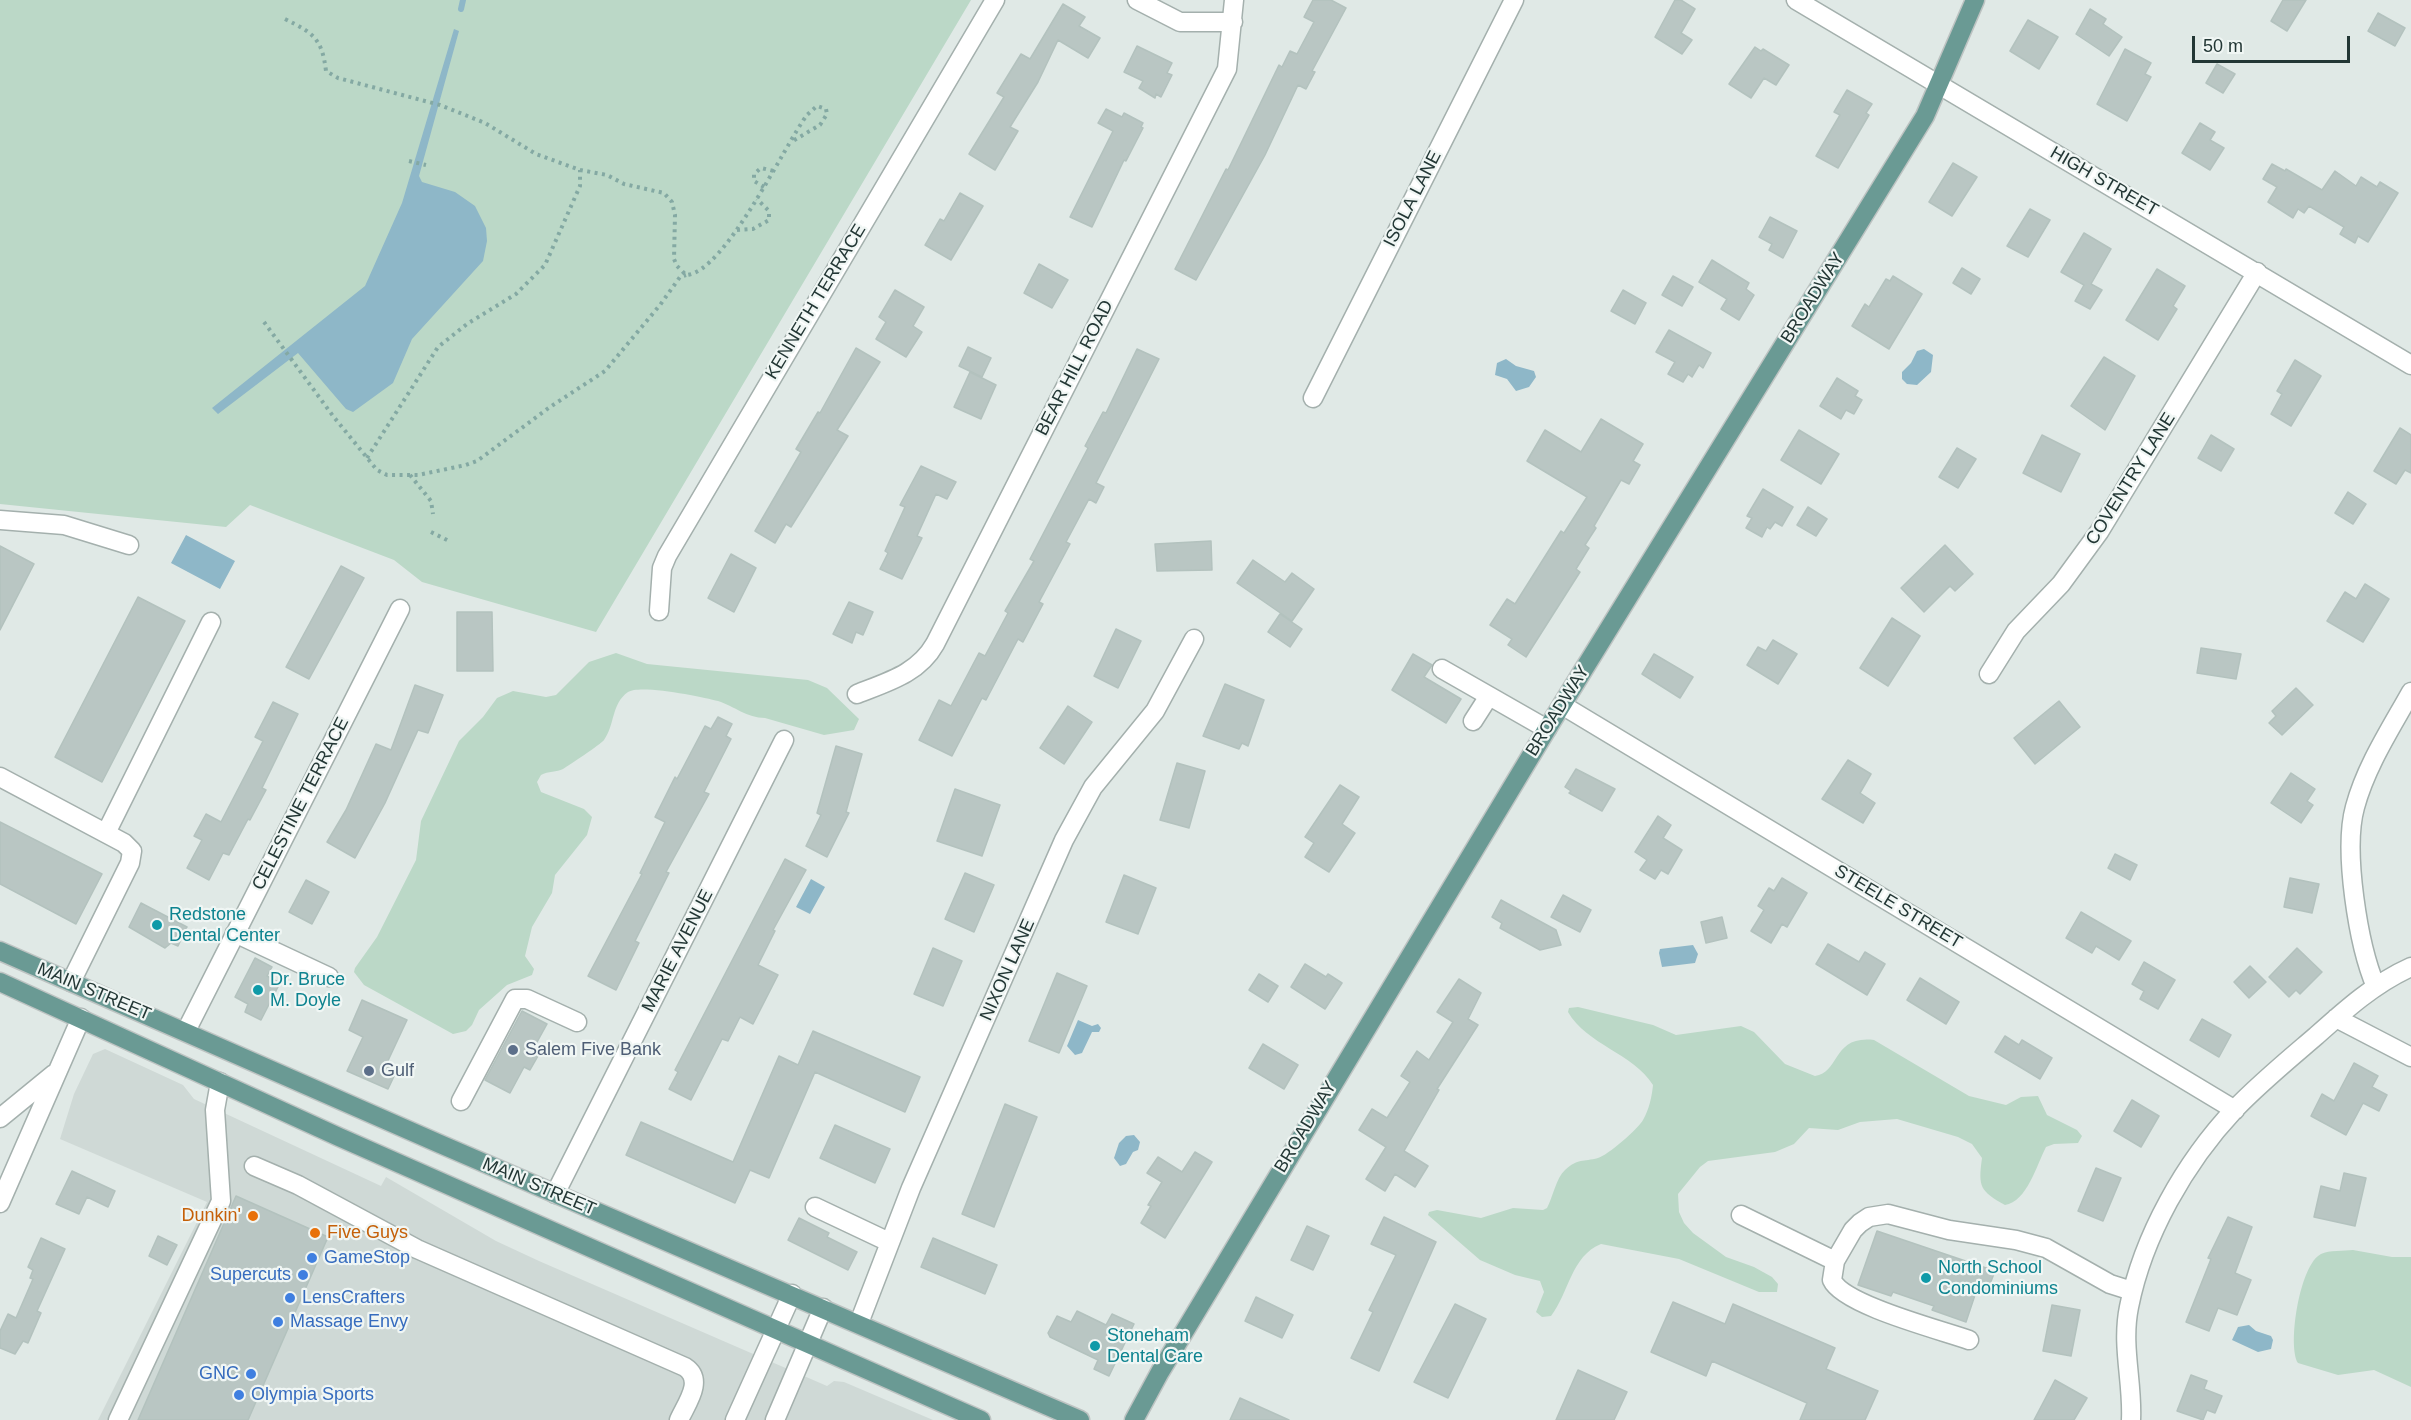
<!DOCTYPE html>
<style>
body{margin:0}
#map{position:relative;width:2411px;height:1420px;overflow:hidden;background:#e0e9e6;font-family:Arial,sans-serif}
canvas{display:block}
.scale{position:absolute;left:2192px;top:36px;width:158px;height:27px;box-sizing:border-box;border:3px solid #233735;border-top:0;padding-left:8px;font-size:18px;line-height:21px;white-space:nowrap;color:#233735;-webkit-text-stroke:4px #f0f6f4;paint-order:stroke}
</style>
<div id="map">
<canvas width="2411" height="1420"></canvas>
<div class="scale">50 m</div>
</div>
<script>
const c = document.querySelector('canvas').getContext('2d');
c.lineJoin = 'round';
function paint(path, color) { c.fillStyle = color; c.fill(path, 'evenodd'); }
function strokePath(path, color, width, dash) { c.strokeStyle = color; c.lineWidth = width; c.lineCap = dash ? 'butt' : 'round'; c.setLineDash(dash || []); c.stroke(path); }
function write(font, color, halo, rows, align = 'center') {
  c.font = font + ' Arial,sans-serif'; c.lineWidth = 4.5; c.setLineDash([]); c.textBaseline = 'middle'; c.strokeStyle = halo; c.fillStyle = color; for (const [text, x, y, turn = 0] of rows) {
    c.save(); c.translate(x, y); c.rotate((+turn || 0) * Math.PI / 180); c.textAlign = isNaN(turn) ? turn : align; if (halo) c.strokeText(text, 0, 0); c.fillText(text, 0, 0); c.restore();
  }
}
paint(new Path2D(`
 M105 1049 183 1085 194 1099 381 1186 386 1177 496 1241 539 1261 827 1386 834 1381 844 1382 933 1420H98L207 1202 60 1139 74 1094 93 1054Z`), '#cfd9d6');
paint(new Path2D(`
 M0 0H971L596 632 422 582 394 560 250 505 226 527 0 504Z
 M616 653 647 664 808 680 827 688 859 719 854 730 824 735 765 718C747 718 734 706 718 701 703 697 640 684 628 692 611 704 615 725 604 740 601 744 568 766 563 769 557 772 548 771 541 775L537 782 541 792 584 809 592 817 587 835 555 875 552 893 532 927 525 956 534 969 532 975 507 985 479 1010 472 1025 466 1031 453 1034 364 985 354 972 355 968 377 937 416 860 421 821 459 741 483 717 497 698 513 691 546 697 556 695 589 662Z
 M1578 1007 1653 1025 1676 1035 1741 1026 1754 1032 1785 1064 1815 1076C1840 1073 1832 1035 1874 1040L1969 1096 2006 1105 2021 1097 2038 1096 2047 1115 2077 1130 2082 1136 2078 1143 2054 1144 2046 1147C2037 1164 2027 1202 2005 1205 1980 1191 1978 1187 1982 1158L1972 1144 1958 1137 1897 1119 1860 1122 1838 1130 1809 1128 1794 1144 1775 1152 1708 1161 1700 1167 1678 1194 1679 1212 1684 1223 1693 1233 1726 1257 1754 1267 1772 1277 1778 1284 1777 1292H1759L1679 1259 1601 1244C1571 1256 1569 1293 1551 1316L1542 1317 1536 1312 1544 1292 1540 1281 1515 1275 1480 1260 1428 1215 1429 1212 1437 1210 1481 1218 1513 1208 1543 1210 1547 1208C1553 1197 1556 1178 1565 1170 1578 1158 1583 1162 1598 1158 1607 1156 1639 1128 1643 1120 1649 1110 1652 1096 1653 1085 1633 1053 1587 1045 1568 1012L1569 1008Z
 M2353 1250 2392 1257H2411V1387L2374 1370 2338 1375 2298 1363C2287 1345 2300 1264 2321 1254 2329 1250 2344 1251 2353 1250Z`), '#bbd8c7');
paint(new Path2D(`
 M454 29 459 31 419 176 422 182 455 192 475 206 486 228 487 241 483 261 412 339 393 383 353 412 346 409 298 353 218 414 212 408 365 286 402 203Z
 M1924 349 1933 355 1931 372 1917 385 1907 384 1902 379V372L1911 363 1917 351Z
 M1506 359 1516 366 1534 371 1536 377 1529 387 1516 391 1507 379 1495 375 1497 363Z
 M186 535 235 561 220 589 171 563Z
 M811 879 825 887 810 914 796 907Z
 M1693 945 1698 954 1695 963 1662 967 1659 953 1660 949Z
 M1078 1020 1092 1026 1098 1024 1101 1028 1099 1032H1092L1082 1053 1075 1055 1067 1046Z
 M1134 1135 1140 1142 1138 1150 1133 1152 1126 1164 1120 1166 1114 1158 1119 1143 1126 1136Z
 M2249 1325 2256 1331 2271 1336 2273 1340 2271 1349 2258 1352 2232 1340 2238 1327Z`), '#8eb7c8');
strokePath(new Path2D(`
 M461 9 463 0`), '#8eb7c8', 6);
const building = new Path2D(`
 M1313 0H1331L1346 8 1312 71 1315 72 1306 89 1298 85 1265 155 1196 280 1175 269 1226 169 1228 170 1279 65 1282 67 1290 51 1297 54 1314 22 1304 17Z
 M1675 0H1681L1695 9 1681 33 1692 40 1682 54 1655 37Z
 M2283 0H2306L2287 31 2271 21Z
 M1063 4 1085 17 1079 26 1100 38 1088 58 1058 40 1038 82 1010 127 1018 131 995 170 969 154 1004 97 997 93 1021 54 1030 59Z
 M2090 9 2106 19 2103 24 2122 37 2109 56 2076 34Z
 M2378 13 2405 28 2395 46 2368 31Z
 M2028 20 2058 37 2039 69 2010 51Z
 M1137 46 1172 63 1167 73 1172 75 1161 97 1156 94 1155 98 1139 88 1143 81 1124 72Z
 M1755 47 1761 51 1763 49 1789 65 1776 85 1764 78 1751 98 1729 84Z
 M2125 49 2151 63 2145 74 2151 77 2127 121 2097 104Z
 M2217 64 2235 74 2223 93 2206 83Z
 M1847 90 1872 104 1866 113 1869 115 1838 168 1816 156 1840 115 1834 112Z
 M1106 109 1122 117 1124 113 1143 123 1141 127 1143 128 1126 161 1124 160 1092 227 1070 217 1113 131 1098 123Z
 M2200 123 2215 132 2210 140 2224 148 2210 170 2182 153Z
 M1953 163 1977 177 1952 216 1929 202Z
 M2272 164 2285 171 2286 169 2322 190 2335 171 2356 186 2361 177 2377 187 2380 182 2398 193 2368 242 2358 236 2355 243 2340 234 2344 227 2309 206 2304 213 2298 209 2293 218 2268 202 2277 187 2263 179Z
 M960 193 983 206 951 260 925 245 940 219 944 221Z
 M2030 209 2050 220 2028 257 2007 246Z
 M1770 217 1797 231 1783 258 1769 250 1772 244 1759 237Z
 M2084 233 2111 249 2091 284 2102 290 2090 309 2075 301 2084 285 2061 272Z
 M1712 260 1749 283 1746 289 1754 295 1739 320 1721 309 1727 299 1699 282Z
 M1039 264 1068 280 1052 308 1024 293Z
 M1962 268 1980 279 1971 294 1953 283Z
 M2157 269 2185 286 2173 306 2177 309 2158 340 2126 320Z
 M1673 276 1693 287 1682 306 1662 295Z
 M1893 276 1922 294 1889 349 1852 326 1865 304 1869 307 1886 279 1890 281Z
 M895 290 924 307 913 326 922 332 906 357 876 339 886 322 879 317Z
 M1623 290 1646 303 1635 324 1611 311Z
 M1669 330 1711 353 1703 368 1699 365 1692 377 1688 374 1683 382 1668 374 1675 362 1656 352Z
 M968 347 991 358 982 377 959 366Z
 M856 348 880 362 837 430 848 436 791 527 786 524 775 543 755 531 801 452 796 449 818 412 820 413Z
 M1137 349 1159 359 1096 483 1104 487 1096 503 1089 499 1066 542 1070 544 1039 602 1043 604 1023 642 1018 639 986 700 982 698 952 756 919 740 939 700 951 706 979 653 985 656 1008 613 1005 611 1034 561 1030 559 1088 448 1085 446 1103 412 1106 413Z
 M2104 357 2135 376 2105 430 2071 406Z
 M2295 360 2321 376 2291 426 2271 414 2282 394 2277 391Z
 M970 372 996 385 981 419 954 407Z
 M1837 378 1858 391 1855 396 1862 400 1854 414 1846 410 1841 419 1820 406Z
 M1601 419 1643 444 1633 461 1640 465 1629 484 1621 480 1594 526 1596 528 1585 545 1589 548 1576 569 1580 572 1526 657 1508 645 1512 639 1490 625 1507 599 1515 604 1561 531 1564 533 1587 497 1527 461 1545 430 1581 452Z
 M2400 428 2411 435V473L2405 470 2396 484 2374 471Z
 M1799 430 1839 454 1821 484 1781 460Z
 M2042 435 2080 454 2061 492 2023 473Z
 M2211 435 2234 449 2221 471 2198 458Z
 M1957 448 1976 459 1958 488 1939 477Z
 M921 466 956 482 947 499 936 494 917 536 922 538 902 579 880 569 888 553 885 551 905 507 900 505Z
 M1763 489 1793 507 1782 526 1775 522 1770 529 1767 527 1762 537 1746 528 1752 518 1747 516Z
 M2348 492 2366 504 2353 524 2335 513Z
 M1808 507 1827 519 1816 536 1797 525Z
 M1211 541 1212 570 1157 571 1155 544Z
 M1945 545 1973 574 1955 591 1950 586 1924 612 1901 588Z
 M0 546 34 564 0 630Z
 M731 554 756 568 734 612 708 598Z
 M1253 560 1285 582 1292 573 1314 589 1292 621 1237 583Z
 M341 566 364 578 309 679 286 667Z
 M2365 584 2389 599 2363 642 2327 621 2345 592 2356 599Z
 M138 597 185 621 102 782 55 757Z
 M849 602 873 612 863 635 856 632 852 643 833 634Z
 M457 612H492L493 671H457Z
 M1280 614 1302 629 1290 647 1268 632Z
 M1892 618 1920 636 1888 686 1860 668Z
 M1116 629 1141 641 1118 688 1094 676Z
 M1773 640 1797 654 1778 684 1747 665 1758 647 1766 651Z
 M2201 648 2241 654 2236 679 2197 673Z
 M1413 654 1432 665 1424 677 1461 699 1446 723 1392 690Z
 M1654 654 1693 677 1680 698 1642 674Z
 M1225 684 1264 700 1248 746 1242 743 1239 749 1203 736Z
 M415 685 443 695 428 733 418 730 385 803 355 858 327 842 346 810 376 744 391 750Z
 M2296 688 2313 705 2282 735 2269 723 2276 716 2272 711Z
 M2059 701 2080 727 2035 764 2014 738Z
 M273 702 298 714 262 788 266 790 250 820 248 819 229 855 223 853 209 880 187 868 202 840 194 836 206 814 221 822 263 741 255 737Z
 M1068 706 1092 722 1064 764 1040 748Z
 M718 717 732 724 726 736 731 739 704 792 709 794 666 872 669 873 635 941 639 943 616 990 588 976 642 874 640 873 665 822 655 817 675 777 677 779 705 726 711 729Z
 M836 746 862 754 846 812 849 813 827 857 806 846 821 815 817 813Z
 M1848 760 1871 774 1860 793 1875 803 1863 823 1822 799Z
 M1177 763 1205 771 1189 828 1160 820Z
 M1576 769 1615 789 1602 811 1569 793 1571 791 1565 787Z
 M2291 773 2315 789 2307 801 2313 805 2301 823 2271 803Z
 M1340 785 1359 797 1342 824 1355 833 1329 872 1305 857 1314 843 1305 837Z
 M955 789 1000 805 982 856 937 841Z
 M1658 816 1671 825 1663 838 1682 850 1668 874 1661 870 1655 879 1640 870 1647 860 1635 852Z
 M0 822 102 874 76 924 0 884Z
 M2115 854 2137 865 2130 880 2108 868Z
 M785 859 806 870 773 930 775 931 758 965 778 975 753 1024 740 1017 728 1041 722 1039 691 1100 669 1089 678 1072 675 1070Z
 M965 873 994 885 974 932 945 919Z
 M1124 875 1156 888 1138 934 1106 922Z
 M1782 878 1807 893 1787 927 1782 924 1771 943 1751 931 1764 910 1758 906 1769 888 1774 891Z
 M2290 878 2319 884 2312 913 2284 907Z
 M306 880 329 892 312 924 289 912Z
 M1563 895 1591 910 1580 932 1551 917Z
 M1501 900 1556 930 1561 945 1540 950 1500 928 1502 923 1492 917Z
 M141 903 187 927 178 946 171 943 165 948 129 927Z
 M2081 912 2131 941 2119 960 2096 946 2092 953 2066 938Z
 M1722 917 1727 938 1706 943 1701 922Z
 M1828 944 1859 962 1865 952 1885 964 1867 995 1816 964Z
 M933 948 962 961 943 1006 914 994Z
 M2297 948 2322 972 2300 994 2296 990 2289 997 2269 977Z
 M255 958 272 967 267 976 280 983 261 1020 245 1012 248 1004 235 997Z
 M2144 962 2175 980 2158 1009 2140 999 2144 991 2132 984Z
 M1305 964 1326 977 1328 974 1342 983 1325 1009 1291 987Z
 M2250 966 2266 982 2249 998 2234 982Z
 M1057 973 1087 986 1059 1053 1029 1041Z
 M1259 974 1278 986 1268 1002 1249 990Z
 M1920 978 1959 1002 1946 1024 1907 1000Z
 M1459 979 1481 993 1468 1019 1478 1025 1437 1089 1439 1090 1404 1151 1428 1166 1415 1187 1395 1174 1385 1191 1366 1179 1386 1147 1359 1130 1372 1109 1387 1118 1410 1082 1401 1076 1417 1051 1429 1060 1453 1022 1437 1012Z
 M362 1000 407 1020 386 1065 397 1070 388 1089 347 1071 363 1037 349 1030Z
 M522 1011 547 1024 531 1053 538 1056 530 1070 524 1067 510 1093 485 1080Z
 M2202 1019 2231 1035 2219 1057 2190 1040Z
 M813 1031 920 1077 905 1112 815 1072 769 1178 750 1170 735 1203 626 1155 641 1122 733 1162 779 1056 798 1065Z
 M2005 1036 2019 1045 2022 1040 2052 1058 2040 1079 1995 1052Z
 M1263 1044 1298 1065 1284 1089 1249 1068Z
 M2354 1063 2378 1076 2372 1087 2387 1095 2379 1111 2363 1103 2346 1135 2311 1116 2322 1094 2334 1101Z
 M2132 1100 2159 1116 2141 1147 2114 1131Z
 M1005 1104 1037 1117 994 1227 962 1214Z
 M835 1125 890 1149 875 1183 820 1158Z
 M1195 1152 1212 1162 1165 1238 1141 1223 1151 1206 1148 1205 1162 1182 1147 1173 1158 1157 1182 1172Z
 M2096 1168 2121 1178 2103 1221 2078 1211Z
 M72 1171 115 1191 108 1207 87 1197 79 1214 56 1204Z
 M2344 1173 2366 1178 2355 1226 2314 1217 2321 1186 2340 1191Z
 M236 1196 328 1237 248 1420H138Z
 M1384 1217 1436 1242 1379 1371 1351 1358 1373 1312 1369 1310 1396 1255 1371 1244Z
 M2228 1217 2252 1227 2235 1273 2251 1280 2237 1315 2218 1308 2209 1331 2186 1322 2211 1259 2208 1258Z
 M799 1218 829 1233 827 1237 857 1252 848 1270 788 1240Z
 M1307 1226 1329 1236 1313 1270 1291 1260Z
 M1877 1231 1995 1271 1987 1292 1977 1289 1966 1322 1932 1310 1934 1306 1893 1292 1891 1296 1858 1285Z
 M158 1236 177 1245 167 1265 149 1256Z
 M41 1238 65 1249 37 1311 41 1313 28 1343 23 1341 15 1354 0 1348V1331L8 1314 16 1318 33 1279 30 1278 33 1270 28 1267Z
 M933 1238 997 1265 985 1294 921 1267Z
 M1256 1297 1293 1315 1282 1338 1245 1321Z
 M1673 1302 1725 1324 1733 1304 1835 1348 1826 1369 1878 1391 1865 1420H1800L1807 1403 1712 1361 1706 1376 1651 1352Z
 M1455 1304 1486 1319 1448 1398 1414 1382Z
 M2052 1305 2080 1310 2071 1356 2043 1351Z
 M1077 1311 1106 1325 1112 1314 1134 1324 1109 1376 1094 1369 1098 1360 1050 1337 1048 1333 1057 1316 1071 1322Z
 M1578 1370 1627 1392 1614 1420H1556Z
 M2191 1375 2207 1381 2204 1389 2222 1396 2215 1413 2207 1410 2203 1420 2177 1411Z
 M2055 1380 2087 1398 2074 1420H2034Z
 M1240 1398 1289 1420H1230Z`);
paint(building, '#b9c6c3');
strokePath(building, '#b3c2be', 1.5);
const minor = new Path2D(`
 M1137 0 1180 22H1233
 M1796 0 2411 365
 M1313 398 1514 0
 M0 520 64 525 129 545
 M659 611 662 568 667 556 995 0
 M1442 669 1547 729
 M1989 674 2016 631 2061 584 2099 532 2257 272
 M857 694C887 682 918 674 935 644L1227 69 1234 0
 M1562 705 2235 1110
 M1473 721 1489 696
 M0 777 124 843 132 851 130 863 71 982
 M106 833 211 622
 M235 933 329 977
 M2376 987C2358 945 2343 850 2355 807 2366 766 2391 728 2411 692
 M2336 1018 2411 1057
 M186 1031 400 609
 M461 1101 515 999H527L577 1022
 M0 1118 54 1074
 M254 1166 298 1185 417 1249 685 1367C705 1380 686 1404 679 1420
 M555 1194 784 740
 M0 1203 81 1018
 M815 1207 889 1242
 M1741 1215 1835 1261 1853 1230 1860 1223 1869 1217 1888 1214 1949 1230 2016 1240 2046 1248 2110 1284 2132 1291
 M1835 1261 1832 1280C1843 1305 1941 1330 1969 1340
 M859 1323 911 1188 1064 840 1093 787 1155 711 1194 639
 M118 1420 221 1201 215 1110 220 1082
 M735 1420 792 1294
 M775 1420 823 1308
 M2131 1420C2133 1382 2121 1346 2129 1307 2143 1236 2185 1162 2235 1109 2260 1083 2288 1060 2316 1036 2345 1010 2375 983 2411 967`);
const major = new Path2D(`
 M0 951 440 1144 1080 1420
 M0 982 339 1137 981 1420
 M1134 1420 1160 1372 1547 729 1925 116 1975 0`);
strokePath(minor, '#a4b0ad', 21);
strokePath(major, '#bdc3c2', 21);
strokePath(new Path2D(`
 M285 19C313 33 322 38 326 71L338 78 440 105 485 123 536 154 580 170 607 175 624 184 664 193 672 202 675 215 674 259 677 266 686 275C725 273 784 146 807 115L817 106 826 109 827 114 820 125 791 142
 M409 161 426 165
 M764 187 754 181V174L761 168 774 171
 M737 230 753 229 769 220V211L757 199
 M264 322 333 416 377 470 387 475H418L466 465 477 461 550 407 605 371 660 305 680 277 686 275
 M367 458 438 347 467 324 516 294 545 265 580 186V170
 M410 475 431 501 433 514
 M431 532 451 542`), '#84a9a3', 4, [3, 4.5]);
strokePath(minor, '#fff', 18);
strokePath(major, '#6a9a94', 18);
for (const [x, y, r, color] of [
 [157,925,6,"#0f9aa8"],
 [258,990,6,"#0f9aa8"],
 [513,1050,6,"#5c6f8a"],
 [369,1071,6,"#5c6f8a"],
 [253,1216,6,"#e8710a"],
 [315,1233,6,"#e8710a"],
 [312,1258,6,"#3f7fe0"],
 [303,1275,6,"#3f7fe0"],
 [1926,1278,6,"#0f9aa8"],
 [290,1298,6,"#3f7fe0"],
 [278,1322,6,"#3f7fe0"],
 [1095,1346,6,"#0f9aa8"],
 [251,1374,6,"#3f7fe0"],
 [239,1395,6,"#3f7fe0"]
]) { const dot = new Path2D(); dot.arc(x, y, r, 0, 2 * Math.PI); c.fillStyle = color; c.fill(dot); strokePath(dot, '#f0f6f4', 2); }
write('18px', '#233735', '#f0f6f4', [
 ["HIGH STREET",2104,182,30],
 ["ISOLA LANE",1413,199,-63],
 ["BROADWAY",1813,298,-58],
 ["KENNETH TERRACE",816,302,-59],
 ["BEAR HILL ROAD",1075,368,-63],
 ["COVENTRY LANE",2131,479,-58],
 ["BROADWAY",1558,711,-58],
 ["CELESTINE TERRACE",301,804,-63],
 ["STEELE STREET",1898,907,31],
 ["MARIE AVENUE",678,951,-63],
 ["NIXON LANE",1008,970,-66],
 ["MAIN STREET",94,992,23],
 ["BROADWAY",1306,1127,-59],
 ["MAIN STREET",539,1187,23]
]);
write('18px', '#0d838f', '#f0f6f4', [
 ["Redstone",169,915],
 ["Dental Center",169,936],
 ["Dr. Bruce",270,980],
 ["M. Doyle",270,1001],
 ["North School",1938,1268],
 ["Condominiums",1938,1289],
 ["Stoneham",1107,1336],
 ["Dental Care",1107,1357]
], 'left');
write('18px', '#4e5e75', '#f0f6f4', [
 ["Salem Five Bank",525,1050],
 ["Gulf",381,1071]
], 'left');
write('18px', '#c56008', '#f0f6f4', [
 ["Dunkin'",241,1216],
 ["Five Guys",327,1233,"left"]
], 'right');
write('18px', '#366cbe', '#f0f6f4', [
 ["GameStop",324,1258],
 ["Supercuts",291,1275,"right"],
 ["LensCrafters",302,1298],
 ["Massage Envy",290,1322],
 ["GNC",239,1374,"right"],
 ["Olympia Sports",251,1395]
], 'left');
</script>
